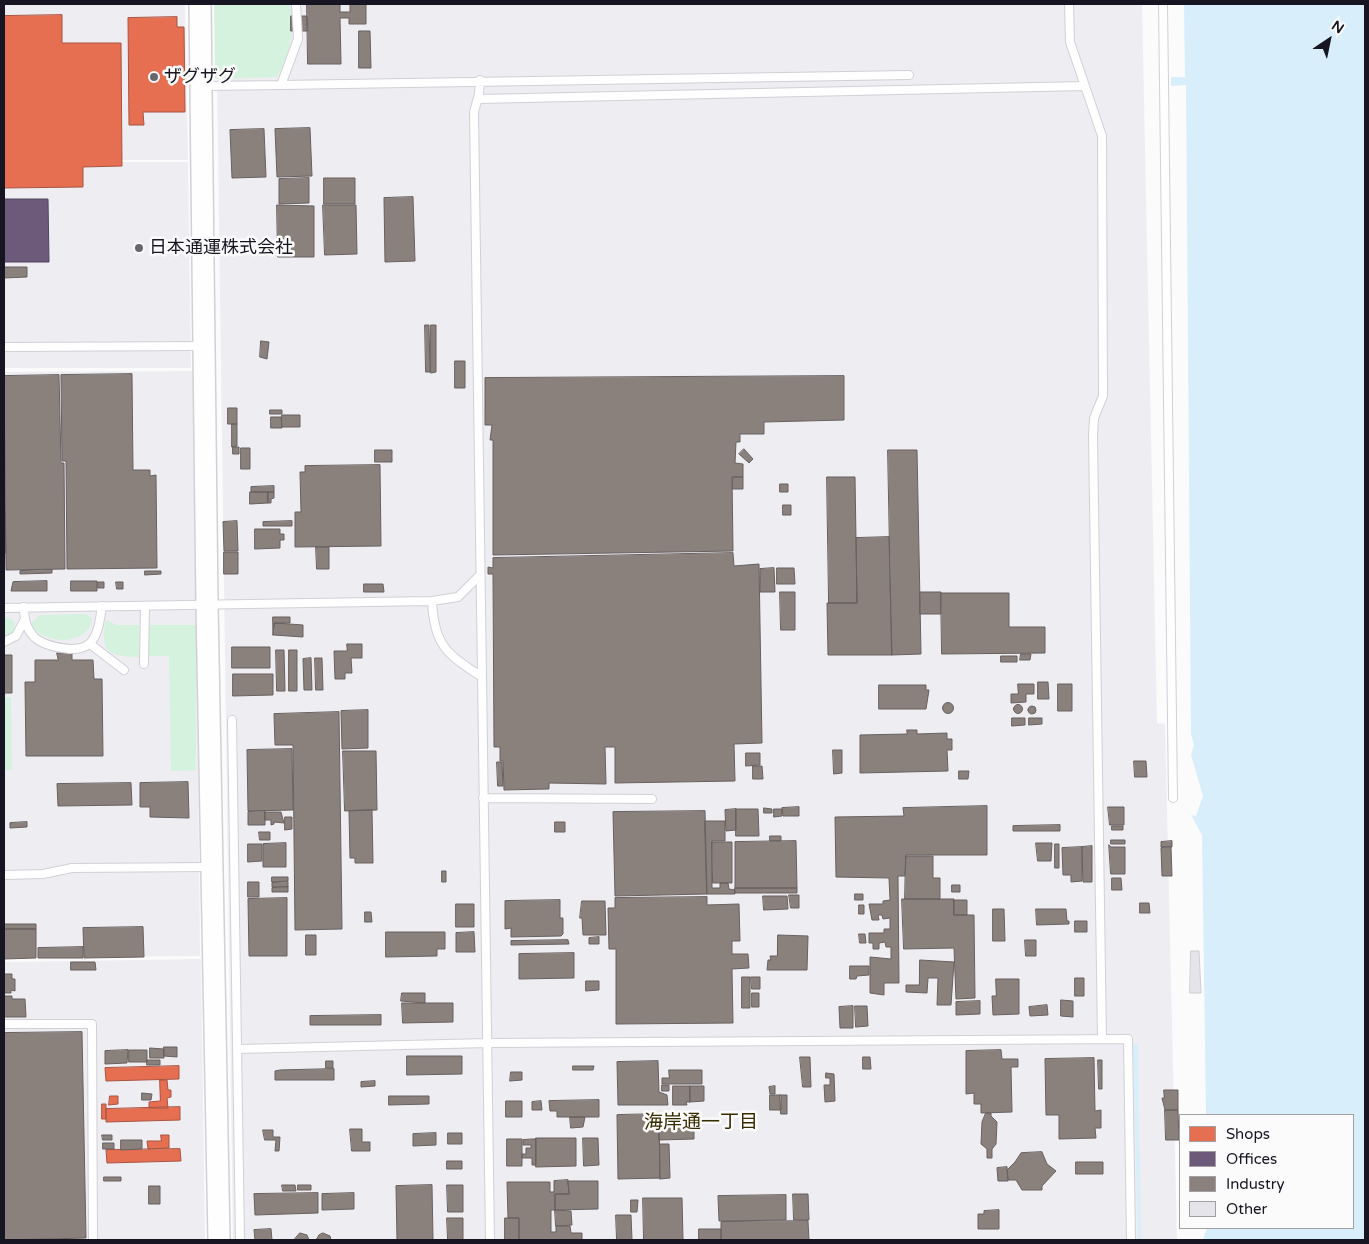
<!DOCTYPE html>
<meta charset="utf-8">
<style>
body{margin:0}
#map{position:relative;width:1369px;height:1244px;overflow:hidden;background:#fbfbfb;font-family:"Varela Round",sans-serif}
canvas{display:block}
.frame{position:absolute;inset:0;border:5px solid #171521;pointer-events:none}
.legend{position:absolute;left:1179px;top:1114px;width:175px;height:115px;box-sizing:border-box;background:#fbfbfb;border:1px solid #a09fa4;margin:0;padding:6px 9px;list-style:none;font-size:15px;color:#171521}
.legend li{display:flex;align-items:center;gap:10px;height:25px}
.legend b{width:25px;border:1px solid #a09fa4}
.north{position:absolute;left:1304px;top:15px;width:50px;height:50px;-webkit-text-stroke:4px #fbfbfb;paint-order:stroke;rotate:34deg;font-size:14px;font-weight:700;line-height:20px;text-align:center;color:#171521}
.north::after{content:'';display:block;margin:auto;width:18px;height:22px;background:#171521;clip-path:polygon(50% 0,100% 100%,50% 72%,0 100%)}
</style>
<div id="map">
<canvas width="1369" height="1244"></canvas>
<div class="frame"></div>
<ul class="legend">
<li><b style="height:14px;background:#e76f51"></b>Shops</li>
<li><b style="height:14px;background:#6d597a"></b>Offices</li>
<li><b style="height:14px;background:#8a817c"></b>Industry</li>
<li><b style="height:14px;background:#e4e4ea"></b>Other</li>
</ul>
<div class="north">N</div>
</div>
<script>
const c = document.querySelector('canvas').getContext('2d');
c.lineJoin = 'round';
function paint(path, color) { c.fillStyle = color; c.fill(path, 'evenodd'); }
function strokePath(path, color, width, dash) { c.strokeStyle = color; c.lineWidth = width; c.lineCap = dash ? 'butt' : 'round'; c.setLineDash(dash || []); c.stroke(path); }
function write(font, color, halo, rows, align = 'center') {
  c.font = font + ' "Varela Round","Noto Sans JP",sans-serif'; c.lineWidth = 5; c.setLineDash([]); c.textBaseline = 'middle'; c.strokeStyle = halo; c.fillStyle = color; for (const [text, x, y, turn = 0] of rows) {
    c.save(); c.translate(x, y); c.rotate((+turn || 0) * Math.PI / 180); c.textAlign = isNaN(turn) ? turn : align; if (halo) c.strokeText(text, 0, 0); c.fillText(text, 0, 0); c.restore();
  }
}
paint(new Path2D(`
 M4 4H185L188 160H4Z
 M216 4H1142L1157 723 1165 724 1177 1240H233Z
 M4 162H188L191 368H4Z
 M194 371 200 956 4 958V372Z
 M201 959 205 1240H4V962Z`), '#eeedf2');
paint(new Path2D(`
 M214 4H289C297 30 289 54 277 77L215 79Z
 M86 614 92 619C90 646 40 646 31 623L40 615Z
 M4 616 14 621 15 631 10 635 4 636Z
 M106 620 117 625H139V657C109 657 99 651 106 620Z
 M147 625H196V770L171 771 169 656H147Z
 M11 697 12 770H4V697Z`), '#d4f2dd');
paint(new Path2D(`
 M1184 4H1365V1240H1203L1207 1228H1353V1115H1206L1202 835 1191 815 1196 816 1203 796 1191 755 1194 745 1191 734 1186 85 1171 86V77H1185Z
 M1138 1043 1141 1240H1138L1133 1044Z`), '#d8eefb');
const shops = new Path2D(`
 M62 15V43H121L122 166 83 167V187L4 188V16Z
 M177 17V27H184L185 112H143L144 125H129L128 18Z
 M179 1066V1079L106 1081 105 1068Z
 M160 1080H167L168 1090H171V1097L167 1098 168 1108H149V1102L160 1101Z
 M110 1096H118V1104L109 1105Z
 M102 1104H106V1119H102Z
 M180 1107V1120L106 1122V1109Z
 M161 1135H169V1148L148 1149 147 1141H161Z
 M180 1149 181 1161 107 1163 106 1150Z`);
paint(shops, '#e76f51');
strokePath(shops, '#a95443', 1);
const offices = new Path2D(`
 M4 199H48L49 262H4Z`);
paint(offices, '#6d597a');
strokePath(offices, '#53455f', 1);
const industry = new Path2D(`
 M307 4H340V12H350V4H366V24H349V18H340L341 64H308Z
 M291 16H307L308 31H291Z
 M359 31H370L371 68H359Z
 M310 128 312 176 277 177 275 129Z
 M264 129 266 177 232 178 230 130Z
 M309 178V203L279 204V179Z
 M324 178H355V204H324Z
 M413 197 415 261 385 262 384 198Z
 M277 205 314 206V257H278Z
 M323 205H356L357 254 325 255Z
 M4 267H27V277L4 278Z
 M425 325H429L430 372H426Z
 M431 325H436V372L431 373Z
 M261 341 269 342 267 359 260 357Z
 M455 361H465V388H455Z
 M132 374 133 470H150V476L156 475 157 568 67 569 66 461H62L61 375Z
 M59 375 61 463H64L65 569 6 570 4 376Z
 M844 376V420L764 422V434H740V442H736L735 463 743 464V477H732L733 551 493 555V440H490L492 425H485V378Z
 M228 408H237V424H228Z
 M270 410H282V414H270Z
 M282 415H300V427H282Z
 M271 417H281L282 428H271Z
 M232 424H237V446L232 447Z
 M233 447H239V454H233Z
 M241 448H250V469H241Z
 M744 449 753 459 749 463 739 454Z
 M375 450H392V462H375Z
 M888 450H917L921 654 892 655Z
 M380 465 381 546 295 547V512H301L300 472H305V466Z
 M733 477H743V489H733Z
 M827 477H855L857 603H829Z
 M780 484H788V492H780Z
 M274 486V492H251V487Z
 M250 492H268V503L250 504Z
 M268 492H274V498L271 499V503H268Z
 M783 505H791V515H783Z
 M4 511H5L6 553H4Z
 M237 521 238 551H224L223 522Z
 M292 521V526H263V522Z
 M255 529H280V534H284V540H280V548L255 549Z
 M889 537 892 655H828L827 603H857L856 538Z
 M316 547H329V569H317Z
 M224 552H238V574H224Z
 M733 553 734 566 759 564 762 743 734 744 735 781 615 783V747H605L606 784 549 783V789L504 790 503 761H500V747H494L493 574H488V567L493 568V558Z
 M774 568 775 592H760V569Z
 M777 568H794L795 584H777Z
 M52 570V573L20 574V571Z
 M145 571H161V574L145 575Z
 M47 581V591H11L13 582Z
 M71 581H97V591H71Z
 M98 582H104V588H98Z
 M116 582H123V589H117Z
 M364 584H383L384 592H364Z
 M780 592H795V630H781Z
 M920 592H941V614H920Z
 M941 593H1009V627H1045V653L942 654Z
 M273 617H290V623H274L273 635Z
 M275 623 303 625V637L274 635Z
 M347 644H362V658H351L352 673H345V679H335L334 651H347Z
 M232 647H270V668H232Z
 M276 650H284L285 691H277Z
 M289 650H297V691H289Z
 M57 653H72V660H93L94 679H102L103 756H26L25 682H35V660H58Z
 M1021 654H1031L1030 660H1020Z
 M4 655H12V693H4Z
 M1001 656H1017V662H1001Z
 M311 658 312 690H304L303 659Z
 M315 658H322L323 690H316Z
 M233 674H273V695L233 696Z
 M1038 682H1048L1049 699H1038Z
 M1018 684H1034V694H1026V702L1011 703V694H1018Z
 M1058 684H1072V711H1058Z
 M879 685H926V690H929L926 709H879Z
 M942.5 708a5.5 5.5 0 1 1 11 0a5.5 5.5 0 1 1-11 0Z
 M1013.5 709a4.5 4.5 0 1 1 9 0a4.5 4.5 0 1 1-9 0Z
 M1028 710a4 4 0 1 1 8 0a4 4 0 1 1-8 0Z
 M368 710V748L342 749 341 711Z
 M339 712 342 929 295 930 293 745H275L274 714Z
 M1012 718H1025V725L1012 726Z
 M1029 718H1042V724L1029 725Z
 M907 730H917V734L947 733V739H952V750H947L948 771 860 773V735L907 734Z
 M292 749 293 810 248 811 247 750Z
 M833 750H842V773L834 774Z
 M343 751H376L377 810 345 811Z
 M746 753H760V765L746 766Z
 M1134 761H1146L1147 777H1135Z
 M497 762H502L503 786H498Z
 M753 766H762L763 779H753Z
 M959 771H969L968 779H959Z
 M188 782 189 818 150 817V807H140V783Z
 M131 783 132 805 58 806 57 784Z
 M987 806V855H906L905 876H898L899 983H884V995L870 993V957L891 959V947H886L885 942 879 943V949H873V943H869V933H884V929H890V918L883 919 882 915H878L879 920H872L869 904H883V901L890 900 889 878 836 877 835 817 904 816 903 808Z
 M799 807V816H783L782 808Z
 M1108 807H1124V825H1110Z
 M764 808 772 809V813H764Z
 M736 809H758L759 836H736Z
 M736 809V830L726 831 725 810Z
 M774 809H782V816L774 817Z
 M372 810 373 863H355V858H350L349 811Z
 M265 811V825H248V812Z
 M705 811 707 894 615 896 613 812Z
 M265 812H281L284 823 274 822V824L271 825V820H265Z
 M285 817H292V829L285 830Z
 M705 821H725V841H712V888H720V883H728L729 889 735 890V894H707Z
 M27 822V827L10 828V823Z
 M555 822H565V832H555Z
 M1060 825V831H1013V826Z
 M1112 826H1123V830H1112Z
 M259 832H270V840H260Z
 M770 836H781V841H770Z
 M1111 840H1125V844H1111Z
 M796 841 797 888H735V842Z
 M1172 841V847H1161V842Z
 M712 842H732V883H713Z
 M286 843V867H263V844Z
 M1036 843H1052L1051 861H1038Z
 M248 844H262V861L248 862Z
 M1055 844H1059V868H1055Z
 M1109 845 1111 847H1125V874H1111Z
 M1092 846V882H1083L1082 847Z
 M1082 847V881L1071 882V875H1063L1062 848Z
 M1171 847 1172 876H1162L1161 848Z
 M906 856H933V878H940V899H905Z
 M442 871H446V882H442Z
 M272 877H288V881L272 882Z
 M1112 878H1121L1122 890H1112Z
 M248 882H259V897H248Z
 M288 882V887H272V883Z
 M952 885H960V892H952Z
 M288 887V892H272V888Z
 M735 888H797V893H735Z
 M855 894H863V900H855Z
 M789 895H799V908H791Z
 M763 896H787L788 909 764 910Z
 M707 897V905L739 904 740 941H732V954H748L749 968 732 969 733 1023 616 1024V949H609L608 908H615V898Z
 M287 898V956H249L248 899Z
 M902 899H954V915H974L975 998 956 999 954 948 904 949Z
 M560 900V918H563V934L561 936 511 937V928L505 929V901Z
 M954 900H967V915H954Z
 M582 901H605L606 935H583L582 918H580Z
 M1140 903H1149L1150 913H1140Z
 M456 904H474V927H456Z
 M859 905H864V914H859Z
 M993 909H1004L1005 941H993Z
 M1036 909H1066L1067 921H1069V924L1037 925Z
 M365 912H371L372 922H365Z
 M1075 921H1087V932H1075Z
 M4 924H36V929H4Z
 M143 927 144 957 84 958 83 928Z
 M4 929H36V958L4 959Z
 M386 932H445V949H437V956L386 957Z
 M474 932 475 952H456V933Z
 M859 934H865L866 943H860Z
 M306 935H316V955H306Z
 M778 935 808 936 807 970H767L768 960H771L770 956H777Z
 M599 937V944H589V938Z
 M568 940 569 944 511 945V941Z
 M1025 940H1036V956H1026Z
 M83 947V958H38V948Z
 M574 953V978L519 979V954Z
 M920 960 954 962 951 1005H937L938 978H928L927 993 906 992V985H919Z
 M71 962H95L96 970H71Z
 M850 966H869V975L857 976 856 979H850Z
 M4 974H12V979H15V991L11 990V993H4Z
 M742 977H750V1008H742Z
 M751 977H760V989H752Z
 M1075 978H1084V996H1075Z
 M996 979H1019V1014L993 1015 992 996H996Z
 M586 981H599V990L586 991Z
 M402 993H425V1003L401 1001Z
 M752 993H759V1007H752Z
 M4 996H12V999H25L26 1017H4Z
 M1061 1000 1073 1001V1017L1061 1016Z
 M980 1001V1014L956 1015V1002Z
 M402 1003H453V1022L403 1023Z
 M1047 1005 1048 1015 1030 1016 1029 1007Z
 M853 1006V1028H840L839 1007Z
 M855 1006H867L868 1026 856 1027Z
 M381 1015V1025H310V1016Z
 M82 1032 86 1238 4 1240V1033Z
 M164 1047H177V1057L164 1056Z
 M150 1048 164 1049V1058H150Z
 M128 1050 127 1063 105 1064V1051Z
 M129 1050H147V1062H129Z
 M1001 1050 1002 1059H1018V1067H1011L1012 1112 981 1113V1104H974V1093L966 1094V1051Z
 M407 1056H462V1074L407 1075Z
 M800 1057H810L811 1087H803Z
 M863 1057H870L871 1069H863Z
 M1094 1058 1095 1111 1101 1110V1128H1095L1096 1138 1059 1139V1115H1046L1045 1059Z
 M147 1060H160V1065H147Z
 M1098 1060H1102V1089H1099Z
 M326 1061H333V1068H326Z
 M658 1061 659 1092 667 1095 668 1105H618L617 1062Z
 M573 1066H594L593 1070H573Z
 M334 1069V1080H275V1071L280 1070Z
 M669 1070H702V1084H662V1078H669Z
 M511 1072H522V1080L510 1081Z
 M826 1073 834 1074 835 1101 825 1102 824 1085H830V1078H826Z
 M375 1081V1086L361 1087V1082Z
 M662 1085H669V1091H662Z
 M673 1086H690V1102H686L687 1105H673Z
 M690 1086H704V1101L690 1102Z
 M775 1086V1094H770L769 1087Z
 M1164 1090H1178V1110H1165L1162 1098H1164Z
 M142 1093 152 1094 151 1100H142Z
 M770 1095H781V1110H770Z
 M780 1095H787V1114H781Z
 M389 1096H429V1104L389 1105Z
 M599 1100V1117H557V1111H550L549 1101Z
 M506 1101H522V1117H506Z
 M541 1101 542 1110H532V1102Z
 M1165 1110H1178L1179 1140H1166Z
 M986 1113H991V1116L997 1122 996 1144 992 1149V1158H987V1149L981 1144 982 1122Z
 M659 1114 660 1178 618 1179 617 1115Z
 M570 1117H585L583 1127 571 1128Z
 M659 1118H675V1123L694 1124V1139L659 1140Z
 M350 1129H362V1142H370V1151H352Z
 M263 1130H273V1137H280L279 1151H275L276 1140H265Z
 M436 1133V1145L413 1146V1134Z
 M448 1133H462V1144H448Z
 M102 1135H112V1140H103Z
 M536 1138H576V1166L536 1167Z
 M583 1138H598L599 1165 584 1166Z
 M507 1139H522V1166H507Z
 M532 1139H536V1165H532V1158H522V1154H526V1148H531V1145H523V1140Z
 M121 1140H142V1149L121 1150Z
 M103 1143H114V1149H103Z
 M660 1144H669L670 1178 660 1179Z
 M1042 1152 1047 1164 1056 1171 1042 1186V1190H1022L1016 1180H1008L1007 1170 1015 1162 1021 1153Z
 M447 1161H462V1169H447Z
 M1076 1162H1103V1174H1076Z
 M1007 1167 1008 1181H998L997 1168Z
 M104 1177H121V1181H104Z
 M568 1180 569 1194H555V1210H551V1232H556V1226H570L571 1233H582V1240H519V1218H508L507 1182H550V1192H554V1181Z
 M568 1181H598V1209L555 1210V1194H569Z
 M282 1185H295L296 1191H283Z
 M298 1185H311V1190H298Z
 M432 1185 433 1240H397L396 1186Z
 M447 1185H463V1212H448Z
 M149 1186H160V1204H149Z
 M318 1193V1213L255 1215 254 1194Z
 M354 1193V1209L322 1210V1194Z
 M793 1194H808L809 1220H794Z
 M786 1195V1220L719 1221 718 1196Z
 M643 1198H682L683 1240H644Z
 M631 1200H638L637 1212H631Z
 M555 1210 571 1211 572 1225 556 1226Z
 M999 1210V1229H978V1214H984V1211Z
 M616 1215H631L632 1240H617Z
 M447 1218H463V1240H448Z
 M505 1218H519V1240H505Z
 M808 1221 809 1240H721V1222Z
 M271 1229 272 1240H255L254 1230Z
 M699 1229H721V1240H699Z
 M300 1233 307 1235 309 1240H294Z
 M323 1233 330 1236 331 1240H316L319 1235Z`);
paint(industry, '#8a817c');
strokePath(industry, '#686161', 1);
const building = new Path2D(`
 M1191 951H1199L1201 993H1190Z`);
paint(building, '#e4e4ea');
strokePath(building, '#cecdd3', 1);
const lane = new Path2D(`
 M1069 4 1070 42 1102 136 1103 396 1094 418 1093 436 1102 1039
 M1163 4 1173 798
 M480 80 479 94 474 112 490 1240
 M281 85 909 75
 M203 86 281 85 298 39 296 4
 M478 99 1085 86
 M4 347 202 346
 M432 601C434 646 447 654 482 677
 M24 607C24 638 41 646 69 649 76 649 84 649 90 643 99 634 100 618 102 606
 M4 608 432 601 458 597 480 575
 M4 642 16 636 24 621
 M90 644 124 670
 M144 664 145 606
 M232 720 240 1240
 M483 798 652 799
 M4 875 43 874 72 868 211 867
 M4 1024H92L93 1240
 M238 1049 488 1043 1128 1039 1131 1240`);
const secondary = new Path2D(`
 M200 4 207 605 219 1240`);
strokePath(lane, '#d0d0d6', 10);
strokePath(secondary, '#d0d0d6', 24);
strokePath(lane, '#fefefe', 8);
strokePath(secondary, '#fefefe', 21);
for (const [x, y, r, color] of [
 [154,77,5,"#67666d"],
 [139,248,5,"#67666d"]
]) { const dot = new Path2D(); dot.arc(x, y, r, 0, 2 * Math.PI); c.fillStyle = color; c.fill(dot); strokePath(dot, '#fbfbfb', 2); }
write('18px', '#171521', '#fbfbfb', [
 ["ザグザグ",164,77],
 ["日本通運株式会社",149,248]
], 'left');
write('19px', '#372b00', '#fbfbfb', [
 ["海岸通一丁目",701,1123]
]);
</script>
